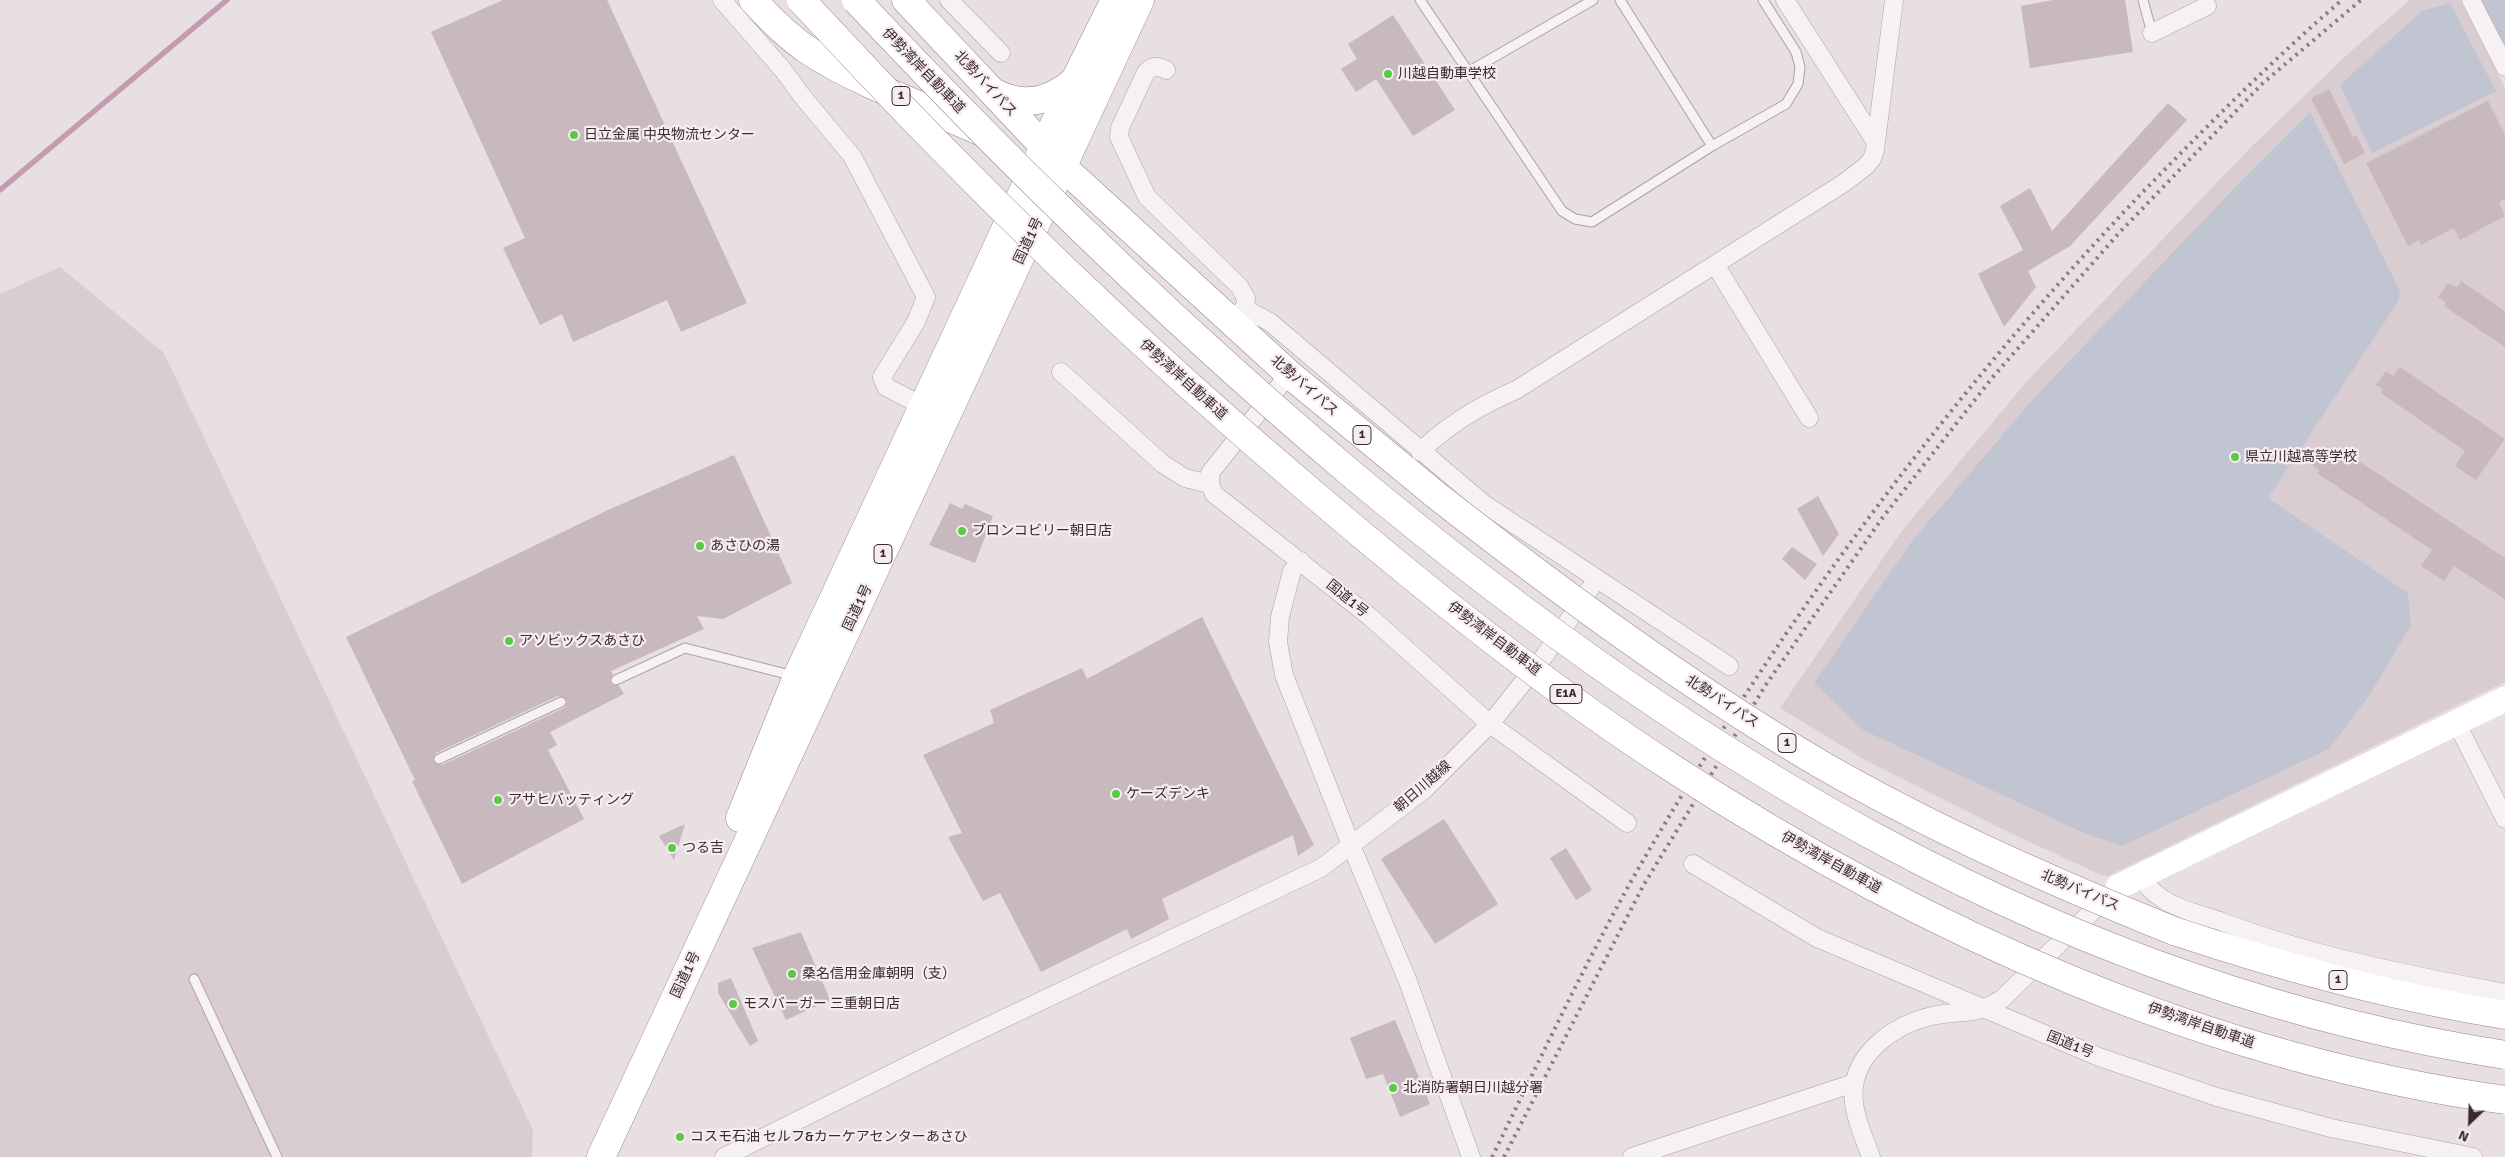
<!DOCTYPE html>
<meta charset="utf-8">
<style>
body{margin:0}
#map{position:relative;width:2505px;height:1157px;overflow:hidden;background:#e7dfe2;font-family:Signika,sans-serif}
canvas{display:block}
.north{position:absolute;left:2445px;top:1097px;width:50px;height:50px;-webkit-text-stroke:4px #f5eef1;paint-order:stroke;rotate:204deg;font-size:14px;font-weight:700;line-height:20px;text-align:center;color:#3e2830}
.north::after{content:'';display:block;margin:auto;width:18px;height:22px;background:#3e2830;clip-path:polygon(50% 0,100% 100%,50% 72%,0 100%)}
</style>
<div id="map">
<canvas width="2505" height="1157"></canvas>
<div class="north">N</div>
</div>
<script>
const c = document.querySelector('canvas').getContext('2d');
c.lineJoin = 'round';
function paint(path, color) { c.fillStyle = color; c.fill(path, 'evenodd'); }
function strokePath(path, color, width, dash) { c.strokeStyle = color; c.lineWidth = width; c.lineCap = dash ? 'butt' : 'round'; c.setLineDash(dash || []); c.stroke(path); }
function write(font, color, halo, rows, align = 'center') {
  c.font = font + ' Signika,"Noto Sans JP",sans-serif'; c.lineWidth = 4.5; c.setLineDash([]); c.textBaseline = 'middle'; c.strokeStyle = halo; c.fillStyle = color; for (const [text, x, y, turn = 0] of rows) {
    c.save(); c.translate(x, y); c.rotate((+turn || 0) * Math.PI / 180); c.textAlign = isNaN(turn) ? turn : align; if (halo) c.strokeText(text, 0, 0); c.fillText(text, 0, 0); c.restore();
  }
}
paint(new Path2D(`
 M2410 0H2460L2505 88V682L2108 876 2101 875 2004 830 1865 760 1780 708 1901 532 2027 381 2250 148 2350 52Z
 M60 267 164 353 533 1130 532 1157H0V294Z`), '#d9cdd1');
paint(new Path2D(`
 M2480 0H2505V46Z
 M2450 3 2496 91 2372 153 2340 85 2422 11Z
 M2310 112 2400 291 2398 302 2268 498 2408 593 2411 625 2372 691 2329 749 2122 846 2084 833 1863 730 1814 683 1912 541 2036 396 2244 178Z`), '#c0c5d1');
strokePath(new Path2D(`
 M0 190 227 0`), '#c69bb0', 5.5);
paint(new Path2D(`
 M503 0H607L747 303 681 332 667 300 573 342 562 314 540 325 503 248 525 238 431 32Z
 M2053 0H2125L2133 52 2030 68 2021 6Z
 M1393 15 1455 110 1413 136 1376 79 1356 92 1341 69 1357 59 1348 44Z
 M2329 89 2353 137 2356 135 2365 153 2344 164 2311 98Z
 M2488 101 2505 135V199L2499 202 2505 216 2460 240 2454 228 2421 245 2419 240 2408 246 2366 163Z
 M2168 103 2187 120 2070 246 2028 271 2036 287 2004 327 1978 274 2023 250 2000 206 2030 188 2052 231Z
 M2461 281 2505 311V347L2444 306 2446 303 2438 297 2448 283 2457 287Z
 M2400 367 2505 439 2476 480 2455 466 2465 451 2381 393 2383 389 2376 385 2386 371 2393 376Z
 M2336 446 2505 558V599L2454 566 2444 581 2421 566 2432 550 2317 473 2319 470 2312 465 2322 450 2330 455Z
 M734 455 792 583 723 619 697 616 704 629 611 671 613 675 610 679 611 683 619 686 624 694 550 732 557 745 548 750 584 819 462 884 412 781 415 780 346 637 608 510ZM558 696 566 699 567 703 564 708 442 765 434 762 433 758 436 753Z
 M1818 496 1839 534 1823 556 1797 509Z
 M950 503 962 509 965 504 993 516 975 563 929 545Z
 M1792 547 1817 564 1805 580 1782 559Z
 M1202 617 1314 845 1298 856 1293 835 1162 899 1169 919 1131 939 1127 929 1041 972 1000 893 983 901 948 837 962 833 923 755 994 723 990 710 1082 668 1087 679Z
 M1444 819 1498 904 1435 944 1381 859Z
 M685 824 674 860 659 836Z
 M1566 848 1592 890 1576 900 1550 858Z
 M801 932 830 1000 786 1020 752 948Z
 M731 978 758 1041 750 1046 718 993V983Z
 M1395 1020 1430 1104 1400 1117 1383 1074 1366 1079 1350 1038Z`), '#c7b9be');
const lane = new Path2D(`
 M1420 0 1562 211 1575 219 1592 222 1712 146 1786 104 1798 84 1800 67 1796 52 1763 0
 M1620 0 1712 146
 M2143 0 2152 33
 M1468 72 1593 0
 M616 680 685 648 794 676
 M439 759 561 702
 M194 979 277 1157`);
const street = new Path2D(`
 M722 0 783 70 802 96 852 156 926 297 916 322 882 377 886 387 923 406
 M949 0 1001 53
 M1785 0 1875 141
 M2471 0 2505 67
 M2152 33 2207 6
 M1166 70C1158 66 1153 65 1146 72L1120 128 1119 137 1147 197 1239 286 1246 298 1245 309
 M1716 266 1809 418
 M1228 319 1245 309 1270 322 1484 504 1729 666
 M1061 372 1163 464 1185 478 1210 484
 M1289 374 1210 473V484L1214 494 1369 616 1490 724 1627 823
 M1420 452C1447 425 1481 405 1516 390L1844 183 1866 166 1872 159 1875 150 1894 0
 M1301 561 1292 571 1280 617 1278 642 1284 675 1351 845 1407 979 1471 1157
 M2456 722 2505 819
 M1693 864 1817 938 2099 1057 2217 1097 2331 1128 2473 1157
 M2139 875C2146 885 2153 893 2163 899 2179 910 2202 915 2220 921 2311 956 2409 975 2505 993
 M724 1157 959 1040 1321 868 1425 789 1490 724 1545 655 1596 580
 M1632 1157 1854 1083
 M1871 1157C1865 1140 1856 1121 1854 1103 1848 1055 1895 1023 1937 1015 1967 1010 1973 1016 2002 999L2108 896`);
const highway = new Path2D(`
 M753 0C769 18 786 35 806 49 857 83 926 107 982 132
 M906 0 1064 168 1289 374 1436 495
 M993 92C1022 108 1051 102 1075 80
 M740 818 797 677 1075 80 1115 0
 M2174 931C2282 967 2392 997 2505 1015
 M601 1157 1140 0`);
strokePath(lane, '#aea1a5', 11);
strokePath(street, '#aea1a5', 19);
strokePath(highway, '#9d8790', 29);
strokePath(lane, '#f6f1f3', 9);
strokePath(street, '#f6f1f3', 18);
strokePath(new Path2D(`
 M2118 887 2505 699`), '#fff', 25);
strokePath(highway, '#fff', 28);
strokePath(new Path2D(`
 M1492 1157C1538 1064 1582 969 1633 878 1774 632 1943 403 2138 197 2204 129 2270 62 2342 0
 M1504 1157 1643 886 1767 683 1883 517 1992 378 2119 233 2263 83 2361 0`), '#907982', 4, [2.5, 5]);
const highwayBridge = new Path2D(`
 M801 0C963 176 1134 343 1317 497 1430 593 1547 687 1672 768 1923 931 2207 1059 2505 1100
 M856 0C1012 166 1174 324 1348 471 1687 755 2061 986 2505 1055
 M1436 495C1560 592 1686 685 1822 765 1935 830 2053 882 2174 931`);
strokePath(highwayBridge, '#9d8790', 29, []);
strokePath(highwayBridge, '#fff', 28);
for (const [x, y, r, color] of [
 [1388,74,5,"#5cc848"],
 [574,135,5,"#5cc848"],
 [2235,457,5,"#5cc848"],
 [962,531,5,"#5cc848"],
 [700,546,5,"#5cc848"],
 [509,641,5,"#5cc848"],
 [1116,794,5,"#5cc848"],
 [498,800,5,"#5cc848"],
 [672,848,5,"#5cc848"],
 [792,974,5,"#5cc848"],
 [733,1004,5,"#5cc848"],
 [1393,1088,5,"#5cc848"],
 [680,1137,5,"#5cc848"]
]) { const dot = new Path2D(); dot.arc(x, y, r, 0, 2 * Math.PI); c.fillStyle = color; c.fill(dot); strokePath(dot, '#f5eef1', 2); }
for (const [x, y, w] of [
 [901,96,18],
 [1362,435,18],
 [883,554,18],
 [1566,694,32],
 [1787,743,18],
 [2338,980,18]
]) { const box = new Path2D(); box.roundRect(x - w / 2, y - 9.5, w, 19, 4); c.fillStyle = '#f5eef1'; c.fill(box); strokePath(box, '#3e2830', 1); }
write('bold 12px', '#3e2830', null, [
 ["1",901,96],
 ["1",1362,435],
 ["1",883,554],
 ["E1A",1566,694],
 ["1",1787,743],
 ["1",2338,980]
]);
write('14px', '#3e2830', '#f5eef1', [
 ["伊勢湾岸自動車道",923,71,46],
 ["北勢バイパス",985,84,47],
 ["国道1号",1029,241,-65],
 ["伊勢湾岸自動車道",1183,380,42],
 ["北勢バイパス",1304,386,41],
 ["国道1号",1347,599,39],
 ["国道1号",858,608,-65],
 ["伊勢湾岸自動車道",1494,639,37],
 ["北勢バイパス",1722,702,33],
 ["朝日川越線",1423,787,-41],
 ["伊勢湾岸自動車道",1831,863,29],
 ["北勢バイパス",2080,891,23],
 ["国道1号",686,975,-65],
 ["伊勢湾岸自動車道",2201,1026,19],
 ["国道1号",2070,1045,22]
]);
write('14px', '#3e2830', '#f5eef1', [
 ["川越自動車学校",1398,74],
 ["日立金属 中央物流センター",584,135],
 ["県立川越高等学校",2245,457],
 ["ブロンコビリー朝日店",972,531],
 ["あさひの湯",710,546],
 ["アソビックスあさひ",519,641],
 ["ケーズデンキ",1126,794],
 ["アサヒバッティング",508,800],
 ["つる吉",682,848],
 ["桑名信用金庫朝明（支）",802,974],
 ["モスバーガー 三重朝日店",743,1004],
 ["北消防署朝日川越分署",1403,1088],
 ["コスモ石油 セルフ&カーケアセンターあさひ",690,1137]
], 'left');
</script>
